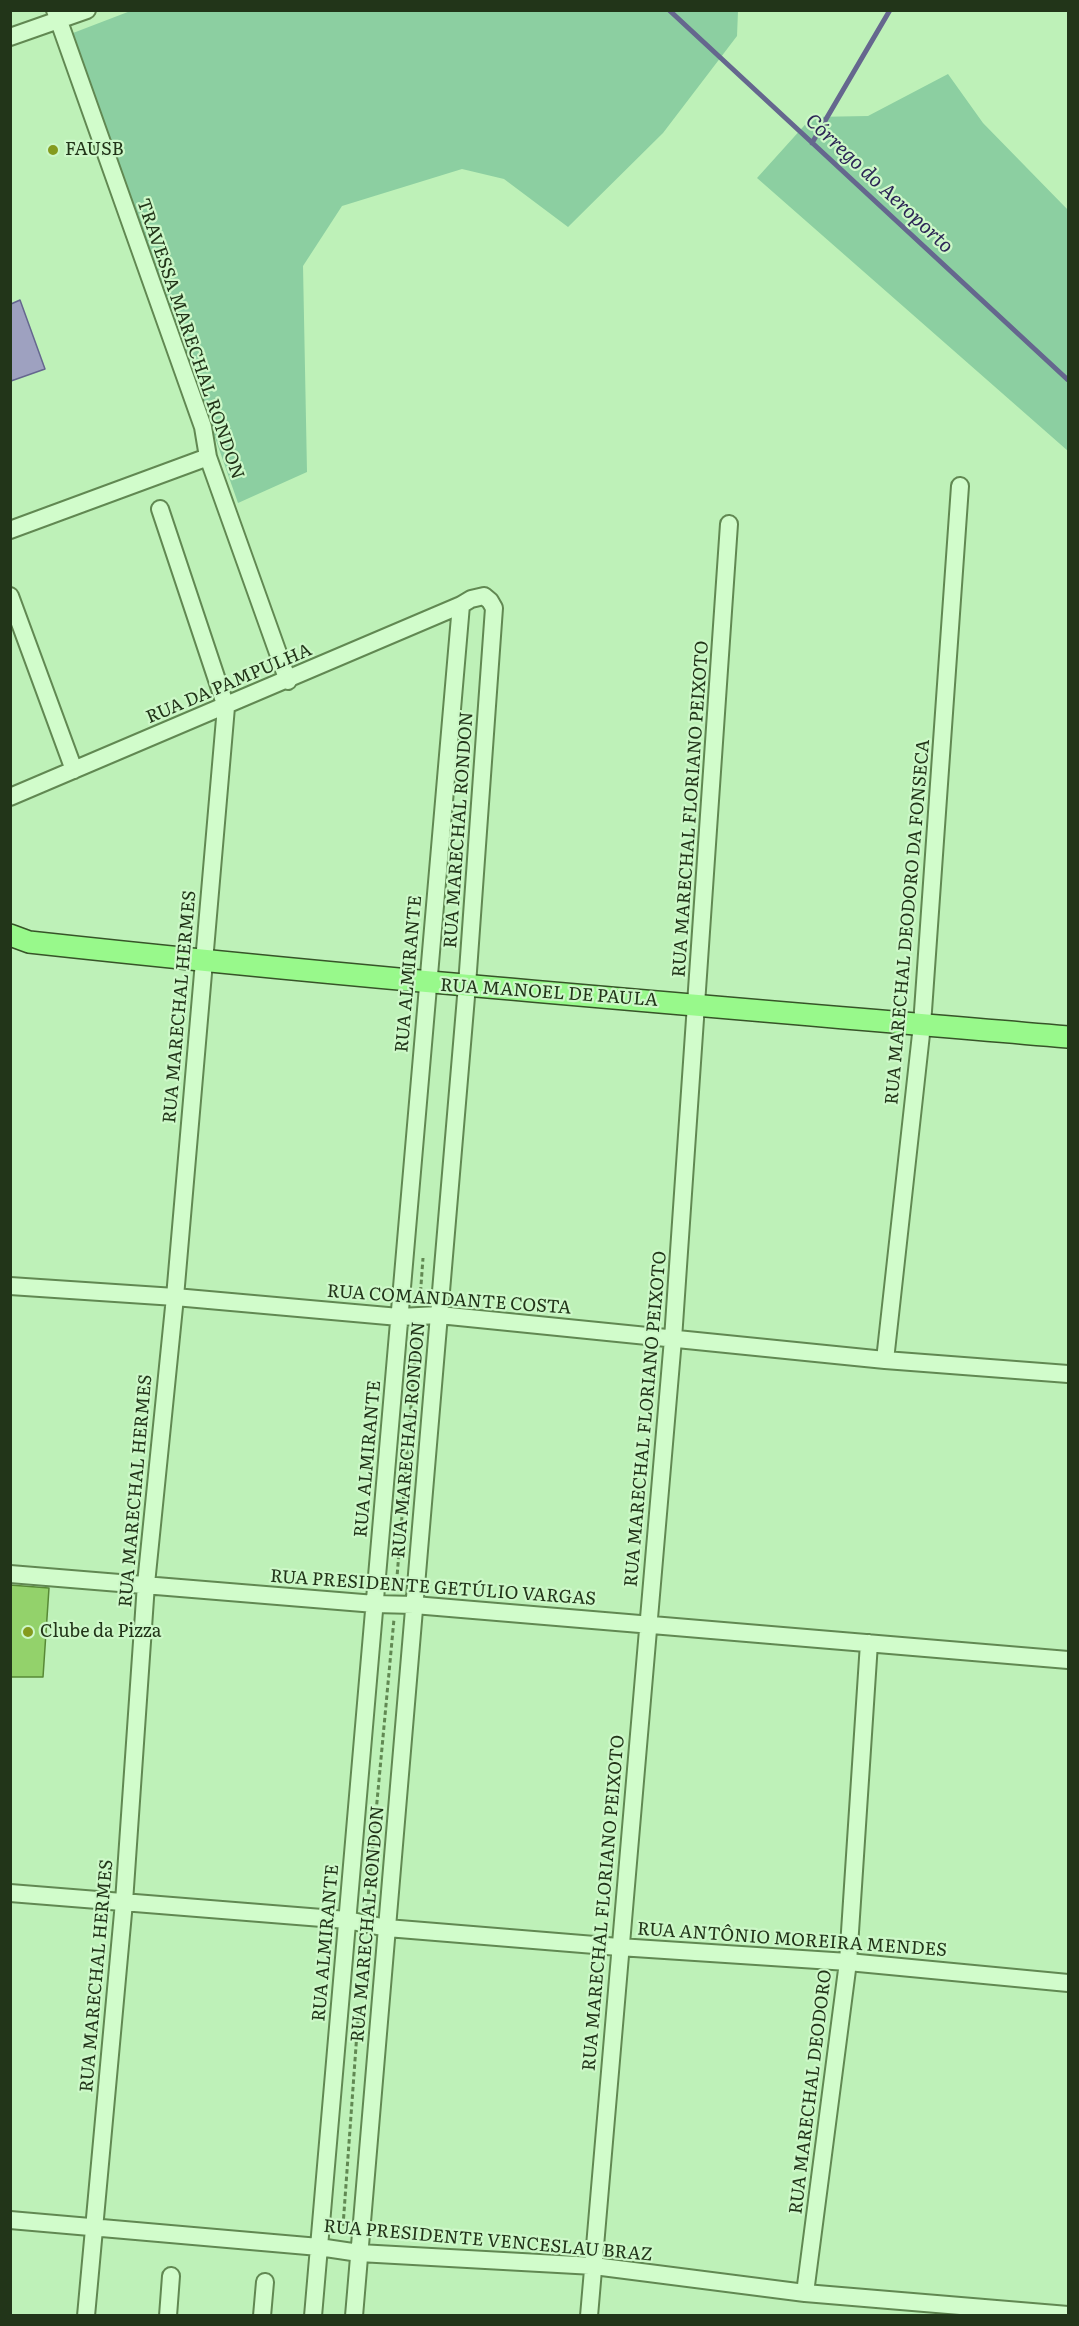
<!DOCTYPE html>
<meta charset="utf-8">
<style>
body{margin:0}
#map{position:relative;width:1079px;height:2326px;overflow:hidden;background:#bef1b8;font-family:Literata,serif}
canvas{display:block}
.frame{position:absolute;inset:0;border:12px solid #223519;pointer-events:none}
</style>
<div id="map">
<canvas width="1079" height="2326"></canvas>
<div class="frame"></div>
</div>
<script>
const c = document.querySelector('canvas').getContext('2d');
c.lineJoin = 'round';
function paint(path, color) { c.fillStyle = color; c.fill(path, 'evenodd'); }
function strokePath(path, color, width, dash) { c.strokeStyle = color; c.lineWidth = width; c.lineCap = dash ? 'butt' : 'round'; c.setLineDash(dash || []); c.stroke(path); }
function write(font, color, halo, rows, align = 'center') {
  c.font = font + ' Literata,serif'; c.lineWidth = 4.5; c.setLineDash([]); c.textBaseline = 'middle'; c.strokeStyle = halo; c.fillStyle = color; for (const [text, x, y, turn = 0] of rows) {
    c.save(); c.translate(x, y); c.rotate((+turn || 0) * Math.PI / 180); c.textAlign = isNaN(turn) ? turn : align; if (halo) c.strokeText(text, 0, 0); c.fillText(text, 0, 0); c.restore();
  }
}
paint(new Path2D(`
 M133 10 738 11 737 36 663 133 568 227 504 179 462 169 342 206 303 266 307 472 238 503 73 33Z
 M948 74 983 123 1068 210V451L757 178 812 117 868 116Z`), '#8ccfa1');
const water = new Path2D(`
 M20 300 45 369 11 381V304Z`);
paint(water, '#9ea1c0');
strokePath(water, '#65678e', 1.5);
strokePath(new Path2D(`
 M669 10 1068 380
 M812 143 890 10`), '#65678e', 5);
const building = new Path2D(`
 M10 1585 49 1588 43 1677H10Z`);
paint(building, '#93d26b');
strokePath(building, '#588936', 1.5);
const minor = new Path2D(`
 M55 10 203 427 208 457 288 681
 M10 37 87 10
 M10 530 208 457
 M10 596 74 770
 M10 797 461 605 471 599 484 596 490 601 494 608 467 985 354 2316
 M10 1286 175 1297 399 1317 439 1315 885 1360 1068 1374
 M885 1360 922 1025 960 486
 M10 1574 375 1604 414 1605 1068 1660
 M10 1893 347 1920 387 1928 619 1947 848 1962 1068 1983
 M10 2220 319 2247 359 2253 594 2266 805 2293 1068 2315
 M805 2293 848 1962 869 1643
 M86 2316 124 1902 146 1584 175 1297 226 707 160 509
 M168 2316 171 2276
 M262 2316 265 2282
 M313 2316 461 605
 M589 2316 673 1339 729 524`);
const major = new Path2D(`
 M10 935 29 942C375 980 722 1007 1068 1037`);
strokePath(minor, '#618852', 20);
strokePath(major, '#375428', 24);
strokePath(new Path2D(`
 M420 1299 423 1258
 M396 1589 417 1332
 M367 1909 394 1619
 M343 2226 359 2005`), '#618852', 3, [4.5, 3]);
strokePath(minor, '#d1fccb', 16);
strokePath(major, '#98f98b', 21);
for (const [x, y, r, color] of [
 [53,150,6,"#849b1e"],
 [28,1632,6,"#849b1e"]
]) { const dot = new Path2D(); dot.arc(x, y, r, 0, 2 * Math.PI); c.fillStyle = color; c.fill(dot); strokePath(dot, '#cdf8c8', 2); }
write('18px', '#223519', '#cdf8c8', [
 ["FAUSB",65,150],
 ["Clube da Pizza",40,1632]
], 'left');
write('18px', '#223519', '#cdf8c8', [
 ["TRAVESSA MARECHAL RONDON",190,339,71],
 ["RUA DA PAMPULHA",229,684,-23],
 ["RUA MARECHAL FLORIANO PEIXOTO",691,809,-86],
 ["RUA MARECHAL RONDON",459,830,-86],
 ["RUA MARECHAL DEODORO DA FONSECA",908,922,-85],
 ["RUA ALMIRANTE",409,974,-85],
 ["RUA MANOEL DE PAULA",549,993,4],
 ["RUA MARECHAL HERMES",180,1007,-85],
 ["RUA COMANDANTE COSTA",449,1300,4],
 ["RUA MARECHAL FLORIANO PEIXOTO",646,1419,-85],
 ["RUA MARECHAL RONDON",409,1440,-85],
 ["RUA ALMIRANTE",368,1459,-85],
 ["RUA MARECHAL HERMES",136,1491,-85],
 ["RUA PRESIDENTE GETÚLIO VARGAS",433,1588,4],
 ["RUA MARECHAL FLORIANO PEIXOTO",604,1903,-85],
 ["RUA MARECHAL RONDON",368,1924,-85],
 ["RUA ANTÔNIO MOREIRA MENDES",792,1940,4],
 ["RUA ALMIRANTE",326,1943,-85],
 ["RUA MARECHAL HERMES",97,1976,-85],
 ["RUA MARECHAL DEODORO",811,2092,-83],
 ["RUA PRESIDENTE VENCESLAU BRAZ",488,2241,5]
]);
write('italic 20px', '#2d2756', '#cdf8c8', [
 ["Córrego do Aeroporto",879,184,43]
]);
</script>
